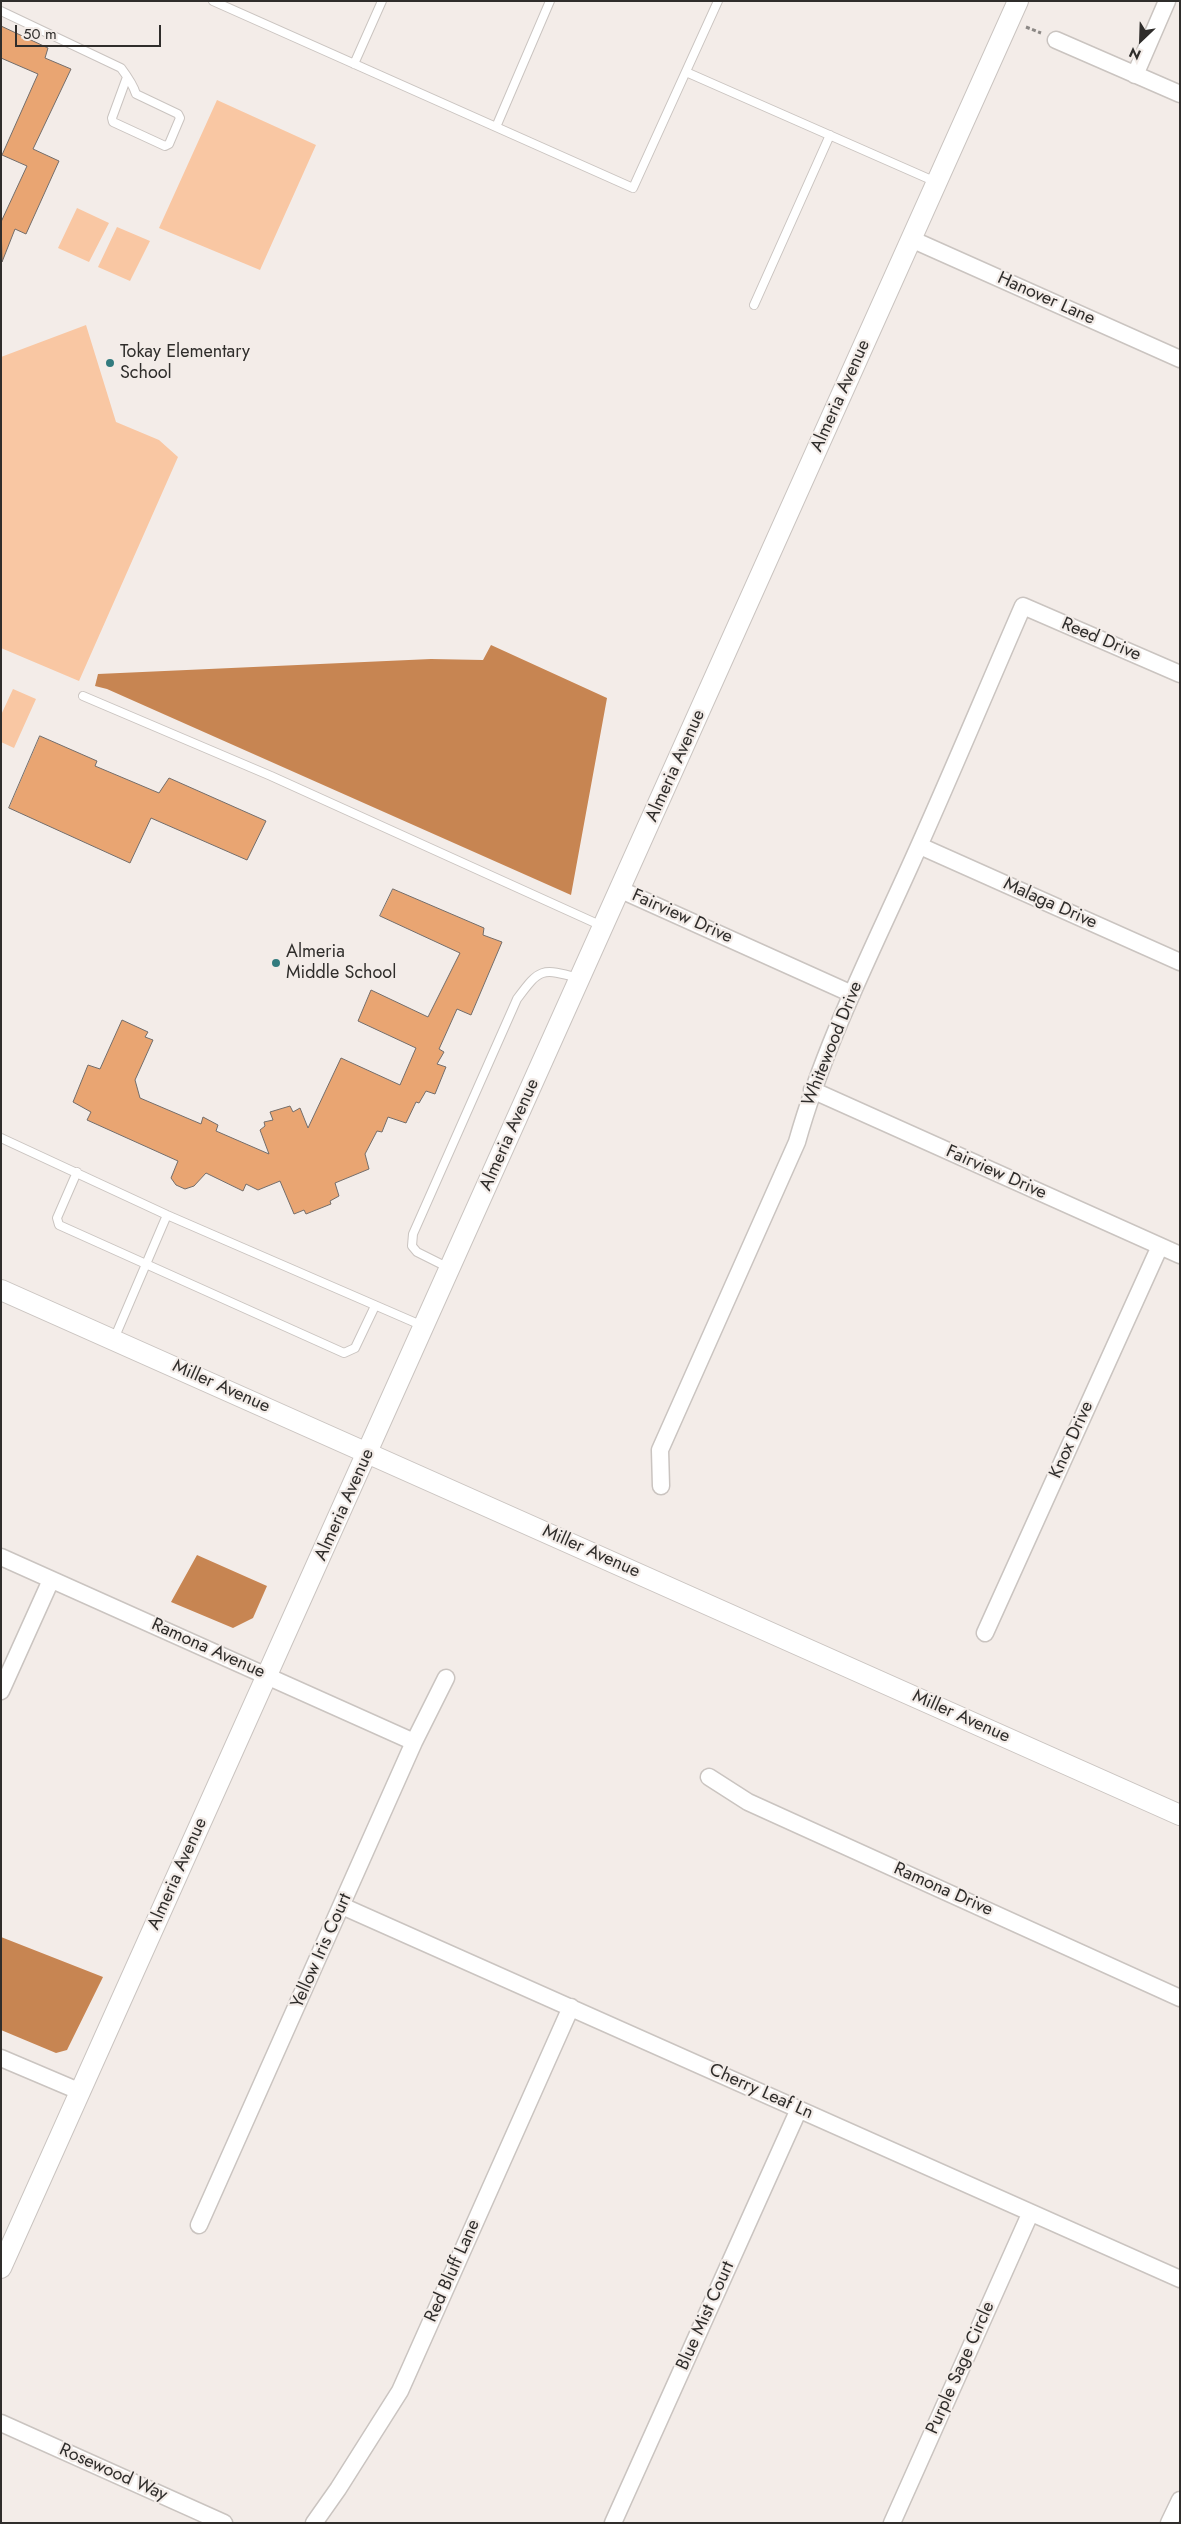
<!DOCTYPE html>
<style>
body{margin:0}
#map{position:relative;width:1181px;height:2524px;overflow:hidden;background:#f3ece8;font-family:Jost,sans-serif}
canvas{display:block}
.frame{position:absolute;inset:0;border:2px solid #2f2d2b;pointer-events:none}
.north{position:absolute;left:1116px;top:15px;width:50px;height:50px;-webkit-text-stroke:4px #f3ece8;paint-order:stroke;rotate:204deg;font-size:14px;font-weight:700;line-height:20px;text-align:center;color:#2f2d2b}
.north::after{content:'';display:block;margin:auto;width:18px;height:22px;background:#2f2d2b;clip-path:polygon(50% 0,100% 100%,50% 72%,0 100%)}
.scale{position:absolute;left:15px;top:25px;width:146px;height:22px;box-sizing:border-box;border:2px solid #2f2d2b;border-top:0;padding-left:6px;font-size:15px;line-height:18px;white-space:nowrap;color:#2f2d2b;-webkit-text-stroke:4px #f3ece8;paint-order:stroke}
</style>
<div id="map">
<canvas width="1181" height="2524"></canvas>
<div class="frame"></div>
<div class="north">N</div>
<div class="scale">50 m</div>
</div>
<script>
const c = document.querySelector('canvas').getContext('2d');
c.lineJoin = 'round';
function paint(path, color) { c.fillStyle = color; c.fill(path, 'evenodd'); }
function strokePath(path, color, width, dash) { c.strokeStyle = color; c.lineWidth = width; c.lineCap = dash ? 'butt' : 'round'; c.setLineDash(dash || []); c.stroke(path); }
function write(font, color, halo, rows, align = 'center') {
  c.font = font + ' Jost,sans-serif'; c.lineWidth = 4.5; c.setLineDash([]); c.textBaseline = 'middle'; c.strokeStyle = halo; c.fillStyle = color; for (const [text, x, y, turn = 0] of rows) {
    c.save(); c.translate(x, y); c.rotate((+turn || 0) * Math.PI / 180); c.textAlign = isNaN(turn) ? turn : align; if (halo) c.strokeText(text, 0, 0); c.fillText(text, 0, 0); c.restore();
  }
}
paint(new Path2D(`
 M217 100 316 145 260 270 159 228Z
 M77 208 109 223 89 262 58 248Z
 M117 227 150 241 130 281 98 267Z
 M86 325 116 422 159 440 178 457 79 681 1 648V357Z
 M13 689 36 699 14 748 1 742V715Z`), '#f9c7a3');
paint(new Path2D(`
 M491 645 607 698 571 895 107 689 95 686 98 674 431 659 483 660Z
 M197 1555 267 1586 253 1618 233 1628 171 1602Z
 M1 1937 103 1977 67 2050 56 2053 1 2030Z`), '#c78552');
const building = new Path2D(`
 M1 26 48 48 45 58 71 69 33 149 59 161 26 234 15 229 2 262 1 222 27 166 2 155 38 74 1 58Z
 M40 736 97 761 95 766 159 793 169 778 266 821 247 860 151 818 130 863 9 808Z
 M393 889 484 928 483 935 502 942 471 1015 457 1009 439 1049 444 1052 437 1064 446 1067 435 1094 426 1091 419 1103 416 1102 406 1123 388 1117 382 1132 377 1131 365 1154 369 1169 335 1183 339 1196 330 1201 331 1204 306 1214 304 1210 294 1214 280 1181 258 1190 246 1184 243 1191 206 1173 194 1186 185 1189 176 1185 171 1178 178 1161 87 1120 91 1112 73 1102 88 1065 100 1069 122 1020 148 1032 145 1037 153 1040 135 1080 140 1098 201 1124 203 1117 218 1125 216 1131 269 1154 260 1130 265 1126 264 1122 273 1120 270 1112 290 1106 293 1112 300 1108 308 1128 341 1058 400 1085 416 1048 358 1021 371 990 428 1017 460 953 380 916Z`);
paint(building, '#e9a572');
strokePath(building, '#736d6a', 1);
const service = new Path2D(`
 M213 1 633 188 718 1
 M1 11 121 68C127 76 133 84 136 94L178 114 180 118 169 144 165 146 113 122 112 118 127 77
 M354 64 382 1
 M686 72 936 182
 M496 127 550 1
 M754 305 830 135
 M83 696 271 776 602 926
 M1 1138 167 1215 423 1326
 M77 1172 57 1218 59 1225 344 1353 355 1348 375 1306
 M449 1268 417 1252 412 1246 413 1234 517 999C540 968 541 968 579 978
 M114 1339 167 1215`);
const minor = new Path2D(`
 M1056 40 1180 94
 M1135 75 1167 1
 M911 239 1180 359
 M920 846 1180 962
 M621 890 852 994
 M812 1090 1180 1255
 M661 1486 660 1450 797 1142C824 1046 869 957 910 866 949 780 985 693 1023 606L1180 674
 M1 1557 414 1742
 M985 1633 1160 1246
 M1 1691 51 1580
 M709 1777 748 1802 1180 1998
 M342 1906 1180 2279
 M1 2058 81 2092
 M199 2225 414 1742 446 1678
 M1 2423 224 2523
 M314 2523 338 2489 400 2391 571 2007
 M613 2523 799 2109
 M892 2523 1030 2214
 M1169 2523 1180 2500`);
const tertiary = new Path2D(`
 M1 1290 1180 1815
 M1 2268 1018 1`);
strokePath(service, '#cac4c0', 10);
strokePath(minor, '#cac4c0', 19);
strokePath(tertiary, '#cac4c0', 22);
strokePath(new Path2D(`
 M1026 27 1041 33`), '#8c8885', 3, [4, 2.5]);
strokePath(service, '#fff', 8);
strokePath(minor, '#fff', 16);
strokePath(tertiary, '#fff', 20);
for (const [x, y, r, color] of [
 [110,363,5,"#327b7e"],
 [276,963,5,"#327b7e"]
]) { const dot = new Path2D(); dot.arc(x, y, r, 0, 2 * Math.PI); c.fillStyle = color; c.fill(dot); strokePath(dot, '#f3ece8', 2); }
write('18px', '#2f2d2b', '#f3ece8', [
 ["Hanover Lane",1046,299,24],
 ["Almeria Avenue",841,396,-66],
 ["Reed Drive",1101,640,23],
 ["Almeria Avenue",676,766,-66],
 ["Malaga Drive",1050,904,24],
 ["Fairview Drive",682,917,24],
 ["Whitewood Drive",833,1044,-68],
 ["Almeria Avenue",510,1135,-66],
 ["Fairview Drive",996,1173,24],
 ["Miller Avenue",221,1387,24],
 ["Knox Drive",1072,1440,-66],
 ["Almeria Avenue",345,1505,-66],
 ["Miller Avenue",591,1552,24],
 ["Ramona Avenue",208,1649,24],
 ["Miller Avenue",961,1717,24],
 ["Almeria Avenue",178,1874,-66],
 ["Ramona Drive",943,1890,24],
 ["Yellow Iris Court",322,1951,-66],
 ["Cherry Leaf Ln",761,2092,24],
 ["Red Bluff Lane",453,2271,-66],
 ["Blue Mist Court",706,2316,-66],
 ["Purple Sage Circle",961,2368,-66],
 ["Rosewood Way",113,2473,24]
]);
write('18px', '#2f2d2b', '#f3ece8', [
 ["Tokay Elementary",120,353],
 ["School",120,374],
 ["Almeria",286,953],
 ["Middle School",286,974]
], 'left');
</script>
